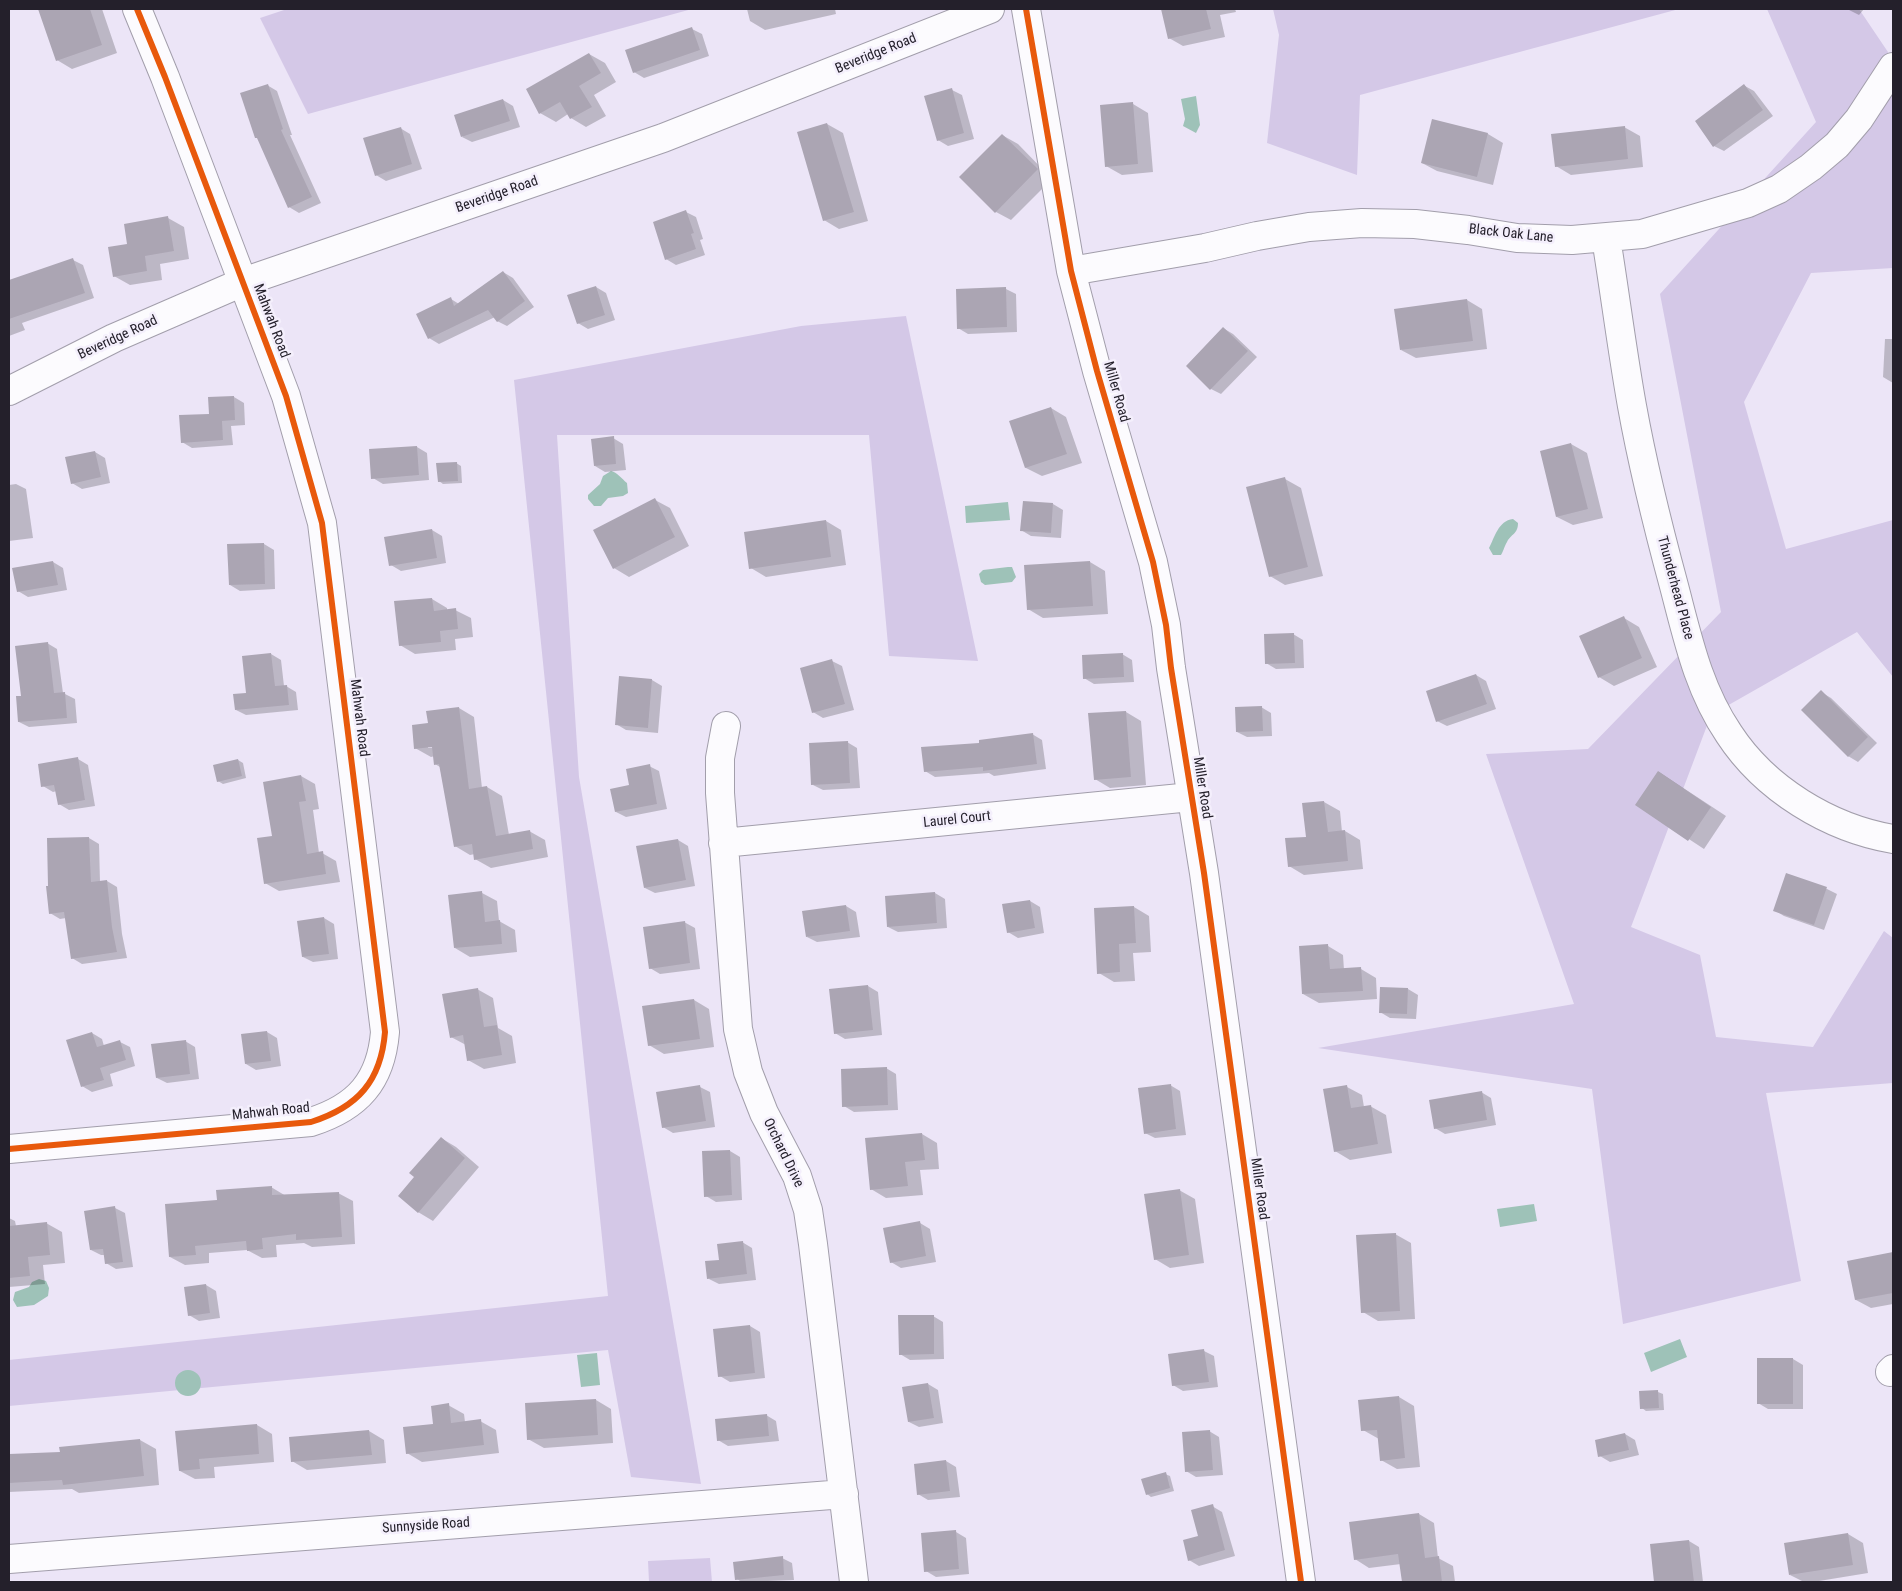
<!DOCTYPE html>
<style>
body{margin:0}
#map{position:relative;width:1902px;height:1591px;overflow:hidden;background:#ece5f7;font-family:"Roboto Condensed",sans-serif}
canvas{display:block}
.frame{position:absolute;inset:0;border:10px solid #24202b;pointer-events:none}
</style>
<div id="map">
<canvas width="1902" height="1591"></canvas>
<div class="frame"></div>
</div>
<script>
const c = document.querySelector('canvas').getContext('2d');
c.lineJoin = 'round';
function paint(path, color) { c.fillStyle = color; c.fill(path, 'evenodd'); }
function strokePath(path, color, width, dash) { c.strokeStyle = color; c.lineWidth = width; c.lineCap = dash ? 'butt' : 'round'; c.setLineDash(dash || []); c.stroke(path); }
function write(font, color, halo, rows, align = 'center') {
  c.font = font + ' "Roboto Condensed",sans-serif'; c.lineWidth = 5; c.setLineDash([]); c.textBaseline = 'middle'; c.strokeStyle = halo; c.fillStyle = color; for (const [text, x, y, turn = 0] of rows) {
    c.save(); c.translate(x, y); c.rotate((+turn || 0) * Math.PI / 180); c.textAlign = isNaN(turn) ? turn : align; if (halo) c.strokeText(text, 0, 0); c.fillText(text, 0, 0); c.restore();
  }
}
paint(new Path2D(`
 M287 9H692L308 114 260 18Z
 M1273 9H1679L1360 95 1357 175 1267 143 1279 35Z
 M1767 9H1859L1890 55 1893 56V268L1811 273 1744 402 1786 549 1893 520V677L1857 632 1711 715 1631 927 1700 955 1716 1037 1813 1047 1884 931 1893 938V1083L1766 1093 1801 1281 1623 1324 1592 1089 1318 1048 1574 1004 1486 754 1588 749 1721 612 1660 294 1816 122Z
 M906 316 978 661 889 656 869 435H557L579 777 701 1484 631 1477 608 1350 9 1406V1360L608 1296 514 380 801 326Z
 M710 1558 712 1582H649L648 1561Z`), '#d4c8e7');
paint(new Path2D(`
 M1196 96 1200 125 1196 133 1183 126 1185 119 1181 99Z
 M611 471C617 472 622 479 627 483L628 493 623 496 608 498 601 506H594L588 499V495L600 484 603 476Z
 M1008 502 1010 520 966 523 965 506Z
 M1513 519 1518 523C1518 534 1511 534 1507 542 1504 547 1504 550 1501 555H1493L1489 548C1495 537 1498 521 1513 519Z
 M1008 567H1012L1016 577 1012 582 985 585 981 582 979 574 983 570Z
 M1534 1204 1537 1221 1500 1227 1497 1209Z
 M39 1279 46 1281 49 1288 48 1296 34 1305 17 1307 13 1300 15 1292 29 1287 32 1282Z
 M1680 1339 1687 1357 1651 1372 1644 1353Z
 M597 1353 600 1385 581 1387 577 1355Z
 M175 1383a13 13 0 1 1 26 0a13 13 0 1 1-26 0Z`), '#9ec2b8');
paint(new Path2D(`
 M40 9H102L117 53 72 69 57 60Z
 M747 9H835L836 14 765 30 750 21Z
 M1163 9H1235L1236 12 1220 15 1225 37 1183 46 1169 38Z
 M1847 9H1864L1859 15Z
 M692 29 702 34 709 56 644 78 634 72Z
 M589 54 605 63 616 82 594 95 606 116 586 127 571 118 568 114 556 122 540 113Z
 M267 85 277 91 292 135H290L321 203 299 213 289 207Z
 M1745 86 1754 91 1773 116 1724 151 1714 146Z
 M952 90 962 95 974 139 948 146 938 140Z
 M503 100 513 106 520 127 472 142 462 137Z
 M1133 104 1148 113 1153 172 1122 175 1106 166Z
 M1433 121 1488 134 1503 143 1493 185 1437 171 1422 163Z
 M827 124 843 133 868 221 839 229 824 220Z
 M1624 127 1640 136 1643 167 1571 175 1556 166Z
 M400 128 410 134 422 169 386 181 376 175Z
 M1002 135 1018 144 1052 179 1011 220 996 212Z
 M686 212 696 217 703 239 700 240 705 255 676 265 666 259Z
 M168 218 184 227 189 259 160 264 162 280 130 285 114 276 128 245Z
 M73 260 83 265 94 298 22 323 25 330 9 336V290L33 281Z
 M503 272 513 278 534 307 507 326 497 321 495 317 439 344 429 338 451 299 459 304Z
 M596 287 606 293 615 320 588 329 578 323Z
 M1006 289 1016 294 1017 332 968 334 958 328Z
 M1467 300 1482 309 1487 349 1416 358 1401 350Z
 M1223 328 1233 334 1257 357 1221 394 1211 389Z
 M1885 339H1893V383L1883 377Z
 M234 397 244 403 245 425 231 426 233 445 192 448 182 442 211 415Z
 M1051 408 1066 417 1082 463 1042 476 1026 468 1011 422Z
 M613 438 623 444 626 470 605 472 595 466Z
 M1571 444 1587 453 1603 518 1573 525 1557 517Z
 M417 447 427 453 429 480 383 484 373 478Z
 M95 452 105 458 110 483 82 489 72 483Z
 M456 463 461 466 462 483 443 484 439 481Z
 M1285 479 1301 488 1323 576 1285 585 1270 576Z
 M16 484 26 489 33 538 9 541V485Z
 M655 500 670 508 689 546 629 577 614 568Z
 M1053 504 1063 510 1061 538 1031 536 1021 530Z
 M826 521 841 530 846 565 766 577 751 568Z
 M432 530 442 536 446 563 401 571 391 565Z
 M264 544 274 550 275 589 240 591 230 585Z
 M53 562 63 568 67 590 28 597 18 591Z
 M1090 562 1105 571 1108 614 1043 618 1028 609Z
 M432 599 447 608V610H455L471 618 473 637 455 639 456 650 415 654 400 645Z
 M1624 618 1639 627 1657 667 1614 686 1599 677Z
 M1293 634 1303 640 1304 668 1276 669 1266 663Z
 M47 643 57 649 63 693 75 699 77 723 29 727 19 722 23 697Z
 M271 654 281 660 284 686H286L296 692 298 710 246 715 236 710Z
 M1122 654 1132 660 1134 682 1094 684 1084 678Z
 M832 661 842 666 854 710 823 718 813 712Z
 M1476 675 1486 681 1496 709 1447 726 1437 721Z
 M620 677 652 680 662 686 658 733 626 730 616 724Z
 M1821 692 1831 698 1877 743 1858 762 1848 756Z
 M1261 707 1271 713 1272 736 1247 737 1237 732Z
 M459 708 474 717 482 788 487 787 502 796 509 835 529 831 545 840 548 857 491 868 475 859V854L470 855 455 846 440 767 435 764V756L431 757 415 748 429 724ZM428 746 439 747 428 748Z
 M1126 712 1141 721 1146 785 1110 788 1095 779Z
 M1032 734 1042 740 1046 769 994 776 989 773 935 777 925 771Z
 M847 742 857 748 860 788 823 790 813 785Z
 M78 759 88 765 95 806 69 810 59 804 57 791 53 792 43 786Z
 M238 760 243 763 246 778 223 784 218 781Z
 M649 766 659 771 667 809 626 817 616 812 631 786Z
 M1659 772 1726 816 1704 849 1637 805Z
 M301 776 315 784 319 809 313 810 319 853H322L336 861 340 882 279 891 265 883 274 837Z
 M1324 802 1340 811 1342 832 1345 831 1360 840 1363 869 1304 875 1289 866 1307 838 1304 804Z
 M89 838 99 844 100 882 107 881 117 887 122 934 127 958 82 964 72 958 66 918 60 919 50 913Z
 M678 840 688 846 695 886 655 893 645 888Z
 M1787 874 1827 889 1837 894 1824 930 1784 916 1774 910Z
 M482 893 497 901 499 921 515 930 517 952 470 957 455 948Z
 M935 893 945 899 947 928 898 932 888 927Z
 M1030 901 1040 907 1044 933 1018 938 1008 932Z
 M846 906 856 912 860 937 817 942 807 937Z
 M1134 907 1149 916 1151 952 1133 953 1135 981 1114 982 1099 973 1095 910Z
 M324 918 334 924 338 959 313 962 303 957Z
 M684 922 695 928 700 969 660 974 650 968Z
 M1328 946 1343 955 1344 970 1361 969 1376 978 1377 999 1319 1003 1303 994Z
 M868 986 878 992 882 1035 845 1039 835 1033Z
 M477 989 493 998 498 1028 512 1036 516 1063 484 1069 468 1060 466 1045 451 1037Z
 M1408 989 1418 995 1416 1019 1390 1018 1380 1012Z
 M694 1000 709 1009 714 1047 664 1054 649 1045Z
 M267 1032 277 1038 281 1066 256 1070 246 1064 243 1035Z
 M92 1033 102 1039 104 1046 120 1042 130 1047 135 1066 110 1074 113 1086 92 1092 82 1086Z
 M185 1041 195 1047 199 1079 167 1083 157 1078Z
 M886 1068 896 1074 898 1110 854 1112 844 1106Z
 M1170 1085 1180 1091 1186 1135 1155 1138 1145 1133Z
 M700 1087 710 1092 715 1127 673 1133 663 1127Z
 M1347 1087 1362 1095 1364 1107 1370 1106 1386 1115 1392 1153 1350 1160 1335 1151Z
 M1481 1092 1491 1098 1496 1125 1445 1134 1435 1128Z
 M922 1134 937 1143 939 1169 920 1170 923 1195 886 1198 871 1189Z
 M441 1138 456 1147 479 1167 433 1221 418 1212 416 1177Z
 M730 1151 740 1157 742 1200 716 1202 706 1196Z
 M271 1187 286 1196 338 1193 353 1201 355 1244 312 1247 304 1243 276 1245 277 1257 262 1258 247 1250 209 1253V1263L185 1265 170 1257 219 1201Z
 M1179 1190 1195 1199 1204 1263 1170 1268 1155 1259Z
 M115 1208 125 1213 133 1267 116 1269 106 1263 105 1255H101L91 1250Z
 M9 1218 15 1221 16 1226 46 1223 62 1232 65 1263 43 1265 45 1284 9 1287Z
 M920 1223 930 1229 936 1262 901 1268 891 1262Z
 M1395 1234 1411 1243 1415 1319 1378 1321 1363 1312Z
 M742 1242 752 1248 756 1280 719 1284 709 1279 720 1261Z
 M1893 1253V1304L1871 1308 1856 1300 1849 1262Z
 M206 1285 216 1291 220 1318 199 1321 189 1315Z
 M933 1316 943 1322 944 1359 910 1360 900 1354Z
 M750 1326 760 1332 765 1378 730 1382 720 1376Z
 M1204 1351 1214 1356 1218 1387 1183 1391 1173 1385Z
 M1793 1359 1803 1365V1409H1768L1758 1403Z
 M928 1384 938 1390 943 1423 919 1427 909 1422Z
 M1658 1392 1663 1394 1664 1410 1646 1411 1642 1408Z
 M1399 1397 1414 1406 1420 1467 1397 1469 1381 1460 1379 1439 1363 1430Z
 M596 1400 611 1409 613 1443 544 1448 528 1439Z
 M448 1405 464 1414 465 1422 480 1421 496 1430 499 1453 422 1462 407 1453 434 1425Z
 M766 1415 776 1421 779 1441 728 1446 718 1440Z
 M257 1425 272 1434 274 1462 214 1467 215 1478 195 1479 180 1471 177 1432Z
 M369 1431 384 1440 386 1463 307 1470 292 1461Z
 M1209 1431 1219 1437 1223 1475 1196 1477 1186 1471Z
 M1625 1434 1635 1440 1639 1455 1610 1462 1600 1456Z
 M140 1440 156 1449 159 1485 79 1493 72 1489 9 1492V1456L61 1453Z
 M946 1461 956 1467 960 1497 928 1500 918 1494 915 1465Z
 M1165 1474 1170 1476 1174 1491 1151 1497 1147 1494Z
 M1212 1506 1222 1512 1235 1556 1199 1566 1189 1560Z
 M1419 1514 1434 1523 1438 1558 1453 1566 1455 1582H1403L1401 1564 1369 1568 1355 1559Z
 M956 1532 966 1538 969 1574 936 1577 926 1571Z
 M1848 1534 1863 1543 1868 1573 1813 1582H1804L1790 1575Z
 M1689 1541 1699 1547 1703 1582H1655L1651 1545Z
 M782 1558 792 1563 794 1580 742 1582 737 1579Z`), '#0003');
paint(new Path2D(`
 M38 9H90L102 45 56 61Z
 M1161 9H1206L1211 29 1168 39Z
 M692 27 700 50 633 73 625 50Z
 M589 53 601 73 579 86 592 107 570 119 560 102 539 114 526 89Z
 M268 84 283 129 281 130 312 197 288 208 257 138H255L240 93Z
 M1744 84 1763 110 1713 147 1695 121Z
 M952 88 964 133 937 141 924 96Z
 M503 99 510 121 461 137 454 115Z
 M1133 102 1138 164 1105 167 1100 105Z
 M1432 119 1488 133 1477 177 1421 163Z
 M827 123 854 212 823 221 797 132Z
 M1625 126 1628 159 1555 167 1551 134Z
 M401 127 412 164 375 176 363 138Z
 M1002 134 1038 169 995 213 959 177Z
 M686 210 694 233 691 234 696 249 665 260 653 222Z
 M168 216 174 251 145 256 147 271 113 277 108 247 127 244 124 224Z
 M73 258 85 293 9 319V280Z
 M503 271 525 301 497 322 488 310 428 339 416 314 451 297 454 306Z
 M596 286 605 315 577 324 567 295Z
 M1006 287 1007 327 957 329 956 289Z
 M1467 299 1473 341 1400 350 1394 309Z
 M1223 327 1248 351 1210 390 1186 366Z
 M234 396 235 420 222 421 223 440 181 443 179 415 209 414 208 397Z
 M1051 407 1067 454 1025 468 1009 421Z
 M614 436 616 464 594 466 591 439Z
 M1571 443 1588 509 1556 517 1540 451Z
 M417 446 419 475 371 479 369 449Z
 M95 451 101 477 71 484 65 457Z
 M457 462 458 481 438 482 436 463Z
 M1285 477 1308 567 1269 577 1246 487Z
 M655 498 675 537 613 569 593 530Z
 M1023 501 1053 503 1051 533 1020 531Z
 M826 520 831 557 749 569 744 532Z
 M432 529 437 558 389 566 384 537Z
 M264 543 265 584 229 585 227 544Z
 M53 561 58 585 17 592 12 568Z
 M1090 561 1093 606 1027 610 1024 565Z
 M432 598 434 611 456 608 458 629 440 631 441 642 399 646 394 601Z
 M1624 616 1642 658 1598 678 1579 636Z
 M1294 633 1295 663 1265 664 1264 634Z
 M48 642 54 693 65 692 67 718 18 722 16 696H21L15 646Z
 M271 653 275 686 287 685 289 705 235 710 233 694 246 693 242 656Z
 M1123 653 1124 677 1083 679 1082 655Z
 M832 659 845 704 812 713 800 668Z
 M1476 674 1487 704 1436 722 1426 691Z
 M619 676 652 679 648 728 615 725Z
 M1821 690 1868 737 1848 757 1801 710Z
 M1262 706 1263 731 1236 732 1235 707Z
 M459 707 469 789 487 786 496 836 530 830 533 849 474 860 472 844 454 847 439 764 434 765 432 747 414 749 412 725 428 723 426 711Z
 M1126 711 1131 777 1094 780 1088 713Z
 M1033 733 1037 764 983 771V767L924 772 921 747 979 743V740Z
 M848 741 850 783 811 785 809 743Z
 M78 757 85 800 58 805 54 785 41 787 38 764Z
 M238 759 242 776 217 782 213 765Z
 M650 764 657 804 615 812 610 789 629 785 626 769Z
 M1658 771 1711 807 1688 841 1635 805Z
 M301 775 306 801 299 802 307 854 323 851 326 874 264 884 257 838 272 836 263 782Z
 M1324 801 1328 832 1345 830 1348 861 1288 867 1285 838 1306 837 1302 803Z
 M89 837 91 882 107 880 112 927 117 952 71 959 64 912 49 914 46 886H48L47 838Z
 M678 839 686 880 644 888 636 846Z
 M1786 873 1827 887 1814 925 1773 911Z
 M482 891 485 922 500 920 502 944 454 948 448 895Z
 M935 892 937 923 887 927 885 896Z
 M1030 900 1035 928 1007 933 1002 904Z
 M846 905 850 931 806 937 802 911Z
 M1134 906 1136 943 1119 944 1120 972 1097 974 1094 908Z
 M324 917 329 954 302 957 297 921Z
 M685 921 690 963 649 969 643 927Z
 M1328 944 1330 969 1361 967 1363 991 1302 994 1299 946Z
 M868 985 873 1030 834 1034 829 989Z
 M1380 987 1408 988 1407 1014 1379 1013Z
 M478 988 484 1027 497 1025 502 1055 467 1061 463 1035 450 1038 442 994Z
 M694 999 700 1039 648 1046 642 1006Z
 M267 1031 271 1061 245 1064 241 1034Z
 M92 1032 97 1047 120 1040 126 1060 100 1068 104 1080 81 1087 66 1040Z
 M186 1040 190 1074 156 1078 151 1044Z
 M887 1067 888 1105 842 1107 841 1069Z
 M1171 1084 1176 1129 1144 1134 1138 1088Z
 M700 1085 706 1121 662 1128 656 1092Z
 M1347 1085 1351 1108 1371 1105 1378 1144 1334 1152 1323 1089Z
 M1482 1091 1487 1120 1434 1129 1429 1100Z
 M922 1133 925 1160 905 1162 908 1186 870 1190 865 1138Z
 M441 1137 465 1158 418 1213 398 1196 414 1177 409 1173Z
 M730 1150 732 1195 704 1197 702 1151Z
 M272 1186V1195L339 1192 342 1237 296 1240V1234L262 1238 263 1249 247 1251 246 1241 195 1246 196 1255 169 1257 165 1204 217 1200 216 1190Z
 M1180 1189 1189 1255 1154 1260 1144 1194Z
 M115 1206 123 1262 105 1264 103 1249 90 1250 84 1211Z
 M920 1221 926 1256 890 1263 883 1228Z
 M47 1222 50 1255 28 1257 30 1276 9 1278V1226Z
 M1396 1233 1400 1311 1361 1313 1356 1235Z
 M743 1241 747 1274 707 1279 705 1261 719 1260 717 1244Z
 M1893 1252V1293L1855 1300 1847 1261Z
 M206 1284 210 1313 188 1316 184 1287Z
 M898 1315H934V1354L899 1355Z
 M750 1325 755 1373 718 1377 713 1329Z
 M1204 1349 1209 1382 1172 1386 1168 1354Z
 M1757 1358H1793V1404H1757Z
 M928 1383 934 1418 908 1422 902 1387Z
 M1658 1390 1659 1408 1640 1409 1639 1391Z
 M1399 1396 1405 1458 1380 1461 1377 1430 1361 1431 1358 1400Z
 M596 1399 598 1435 527 1440 525 1403Z
 M449 1403 451 1423 481 1419 484 1445 406 1454 403 1427 433 1424 431 1406Z
 M767 1414 769 1436 717 1441 715 1419Z
 M257 1424 259 1454 199 1459 200 1469 179 1471 175 1431Z
 M369 1430 372 1455 291 1462 289 1437Z
 M1210 1430 1213 1470 1185 1472 1182 1432Z
 M1625 1433 1629 1450 1598 1457 1595 1440Z
 M140 1439 144 1476 63 1485 62 1480 9 1483V1454L60 1452 59 1447Z
 M946 1460 950 1491 917 1495 914 1464Z
 M1166 1472 1170 1488 1146 1495 1141 1479Z
 M1213 1504 1225 1550 1188 1561 1183 1540 1198 1536 1191 1510Z
 M1419 1513 1425 1558 1439 1556 1442 1582H1402L1398 1554 1354 1560 1349 1522Z
 M956 1530 959 1569 924 1572 921 1533Z
 M1848 1533 1853 1565 1789 1575 1784 1543Z
 M1689 1540 1694 1582H1654L1650 1544Z
 M783 1556 784 1575 735 1580 733 1562Z`), '#aba5b3');
const minor = new Path2D(`
 M1026 9 1071 271 1097 371 1153 562 1166 625 1171 668 1204 873 1301 1582
 M1606 238C1615 294 1622 350 1632 406 1643 467 1658 527 1674 586 1688 639 1698 688 1729 734 1765 789 1829 828 1893 839
 M1071 271 1205 248 1257 236 1309 227 1362 223 1415 224 1468 230 1517 238 1572 240 1642 234 1748 203 1779 189 1811 167 1837 145 1859 119 1893 67
 M9 391 114 338 243 282 663 138 990 9
 M726 726 720 758V793L738 1029 748 1072 764 1113 797 1176 808 1210 813 1244 854 1582
 M723 843 1191 797
 M9 1149 311 1122C358 1107 381 1081 385 1032L322 523 286 396 165 77 137 9
 M1890 1372 1893 1369
 M9 1559 844 1494`);
strokePath(minor, '#a29eab', 30);
strokePath(minor, '#fcfbfe', 28);
strokePath(new Path2D(`
 M1026 9 1071 271 1097 371 1153 562 1166 625 1171 668 1204 873 1301 1582
 M9 1149 311 1122C358 1107 381 1081 385 1032L322 523 286 396 165 77 137 9`), '#e8590c', 6);
write('14px', '#24202b', '#f4effc', [
 ["Beveridge Road",876,54,-22],
 ["Beveridge Road",497,195,-19],
 ["Black Oak Lane",1511,234,6],
 ["Mahwah Road",271,321,69],
 ["Beveridge Road",118,338,-25],
 ["Miller Road",1116,392,74],
 ["Thunderhead Place",1675,588,75],
 ["Mahwah Road",359,718,83],
 ["Miller Road",1202,788,81],
 ["Laurel Court",957,820,-6],
 ["Mahwah Road",271,1112,-6],
 ["Orchard Drive",783,1153,64],
 ["Miller Road",1259,1189,82],
 ["Sunnyside Road",426,1526,-4]
]);
</script>
